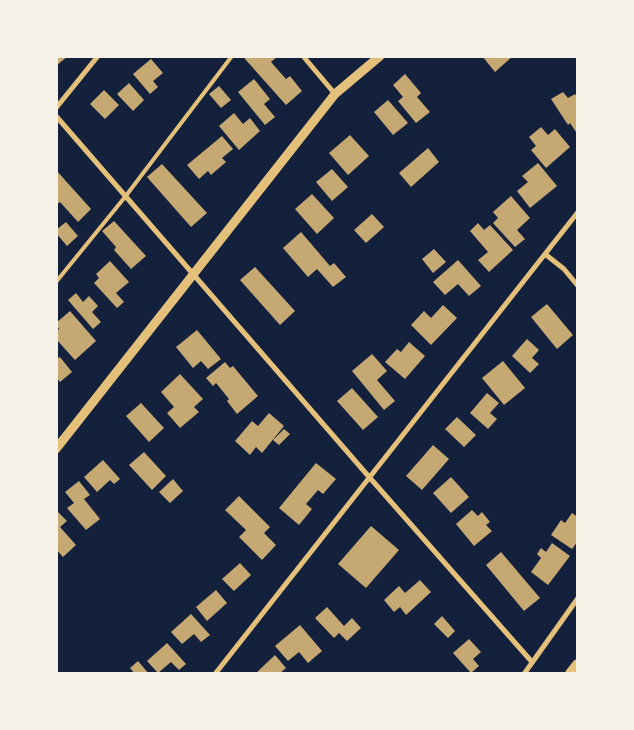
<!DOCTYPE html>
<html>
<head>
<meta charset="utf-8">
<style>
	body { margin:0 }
	#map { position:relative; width:634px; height:730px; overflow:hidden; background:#14213d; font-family:Manrope,sans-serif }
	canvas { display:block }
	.frame { position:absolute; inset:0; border:58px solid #f6f1e7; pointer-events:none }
</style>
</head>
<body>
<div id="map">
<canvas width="634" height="730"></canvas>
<div class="frame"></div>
</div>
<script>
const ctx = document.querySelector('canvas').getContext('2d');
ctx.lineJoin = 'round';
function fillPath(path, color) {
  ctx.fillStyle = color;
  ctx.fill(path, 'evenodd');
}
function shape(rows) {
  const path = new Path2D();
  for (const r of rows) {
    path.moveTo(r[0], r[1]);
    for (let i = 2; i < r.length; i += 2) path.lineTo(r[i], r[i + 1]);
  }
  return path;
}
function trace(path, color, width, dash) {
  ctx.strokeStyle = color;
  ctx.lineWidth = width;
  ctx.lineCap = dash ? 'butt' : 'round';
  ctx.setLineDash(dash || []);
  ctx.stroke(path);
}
fillPath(shape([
	[56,56,68,56,56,66],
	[244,56,278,56,271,62,286,79,290,76,302,91,286,105,245,59],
	[482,56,513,56,495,72],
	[151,59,163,73,153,81,158,87,150,94,133,74],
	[405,74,421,93,417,97,430,112,416,123,398,101,403,97,393,85],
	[254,79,270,99,264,104,275,117,265,125,238,92],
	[129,83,144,100,133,111,117,94],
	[219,86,231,100,221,108,209,94],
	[104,90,119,105,105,119,90,104],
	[563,92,568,98,575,94,578,98,578,135,570,123,568,125,551,99],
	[388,100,408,123,393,135,374,112],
	[234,113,243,124,250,118,260,131,239,150,219,126],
	[541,127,548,135,555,129,570,147,546,168,531,150,536,146,529,137],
	[350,135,369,156,348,175,329,153],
	[222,136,233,149,222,158,226,162,211,175,208,171,199,179,187,165],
	[428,148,439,162,411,187,399,173],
	[538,163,557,186,530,208,517,191,528,182,522,176],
	[162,164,207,213,191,227,147,177],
	[332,169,348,187,332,201,316,182],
	[56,170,91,209,78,222,60,202,56,205],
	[312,194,334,218,317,234,295,209],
	[511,196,530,218,517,230,525,239,515,247,493,223,498,218,493,212],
	[372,214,384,227,366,243,354,230],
	[114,221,146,256,131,269,114,250,116,247,102,231],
	[66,222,78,236,67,246,56,233,56,230],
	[478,223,484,230,490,225,513,250,489,272,478,260,488,252,470,231],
	[301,232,330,266,334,263,346,277,333,287,317,269,308,277,283,248],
	[434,249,446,262,433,273,422,259],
	[458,260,481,286,469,296,458,284,445,295,433,282],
	[110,261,129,282,116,293,124,302,117,308,94,283,99,278,96,274],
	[255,267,295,311,280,325,240,280],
	[76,293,83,302,89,296,98,306,92,312,101,322,93,329,68,300],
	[547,304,573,335,557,349,531,317],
	[443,305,457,318,431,345,411,325,424,311,431,318],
	[70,311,96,341,75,360,56,339,56,332,59,329,56,323],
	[197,330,221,359,208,369,201,361,193,368,176,347],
	[527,339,539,350,532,358,539,364,530,373,512,356],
	[409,342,425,356,405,379,385,362,397,349,401,352],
	[372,354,387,371,377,380,395,401,384,410,352,371],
	[60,357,72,372,60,382,56,377,56,359],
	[503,361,525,388,504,405,482,378],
	[225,362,230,368,233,366,258,396,237,414,227,401,229,399,216,383,213,386,206,378],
	[180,374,203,399,194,407,199,412,180,428,167,413,174,407,161,392],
	[352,388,378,417,363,430,337,401],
	[487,393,499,403,490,413,497,419,488,429,470,413],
	[141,403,164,428,149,442,126,416],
	[269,413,284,426,262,453,256,447,250,455,235,441,252,421,258,426],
	[457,417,476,435,464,447,445,429],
	[284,429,290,434,279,445,273,440],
	[433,445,449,459,422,490,406,476],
	[144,452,166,476,152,490,129,465],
	[103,460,120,479,114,484,110,480,97,492,84,477],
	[316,463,336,479,323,494,318,490,306,504,312,509,299,525,279,508],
	[451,477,469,497,451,513,433,493],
	[173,479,183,491,170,503,159,492],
	[79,481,90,495,84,499,100,519,86,530,67,508,74,503,65,492],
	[239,496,270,527,264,533,276,545,262,560,239,537,246,530,225,510],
	[56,510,67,521,60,527,76,545,63,557,56,549],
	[472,510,478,516,482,512,490,522,486,525,492,531,474,546,456,524],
	[572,513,578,517,578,541,572,549,551,535,561,520,565,523],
	[371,526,399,550,366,588,338,564],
	[552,543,570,556,548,585,531,572,541,558,537,554,541,548,546,552],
	[501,552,540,598,524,611,486,565],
	[240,563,251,575,234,591,222,579],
	[420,580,431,592,406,615,400,607,394,612,384,600,399,586,405,593],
	[216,590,227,603,207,621,196,607],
	[327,607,344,626,352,618,361,628,347,641,339,633,334,638,315,618],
	[191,614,210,635,201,642,194,634,182,644,171,632],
	[442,616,455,631,448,638,434,624],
	[300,625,322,651,308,663,299,652,288,661,275,646],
	[469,639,481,652,473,659,479,666,471,673,453,653],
	[167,643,186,664,179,670,171,662,158,673,147,661],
	[275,655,286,668,279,674,255,674],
	[138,661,149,674,135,674,130,668]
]), '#c6a872');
trace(shape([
	[56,282,125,197,232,56]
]), '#e5c07b', 4);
trace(shape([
	[303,56,335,94],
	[56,108,98,56],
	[56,116,370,478,532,662],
	[545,254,564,269,578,286],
	[215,674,578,212],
	[524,674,578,598]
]), '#e5c07b', 5);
trace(shape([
	[56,449,335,94,380,56]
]), '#e5c07b', 9);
trace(shape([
	[571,674,578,665]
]), '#e5c07b', 12);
</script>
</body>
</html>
